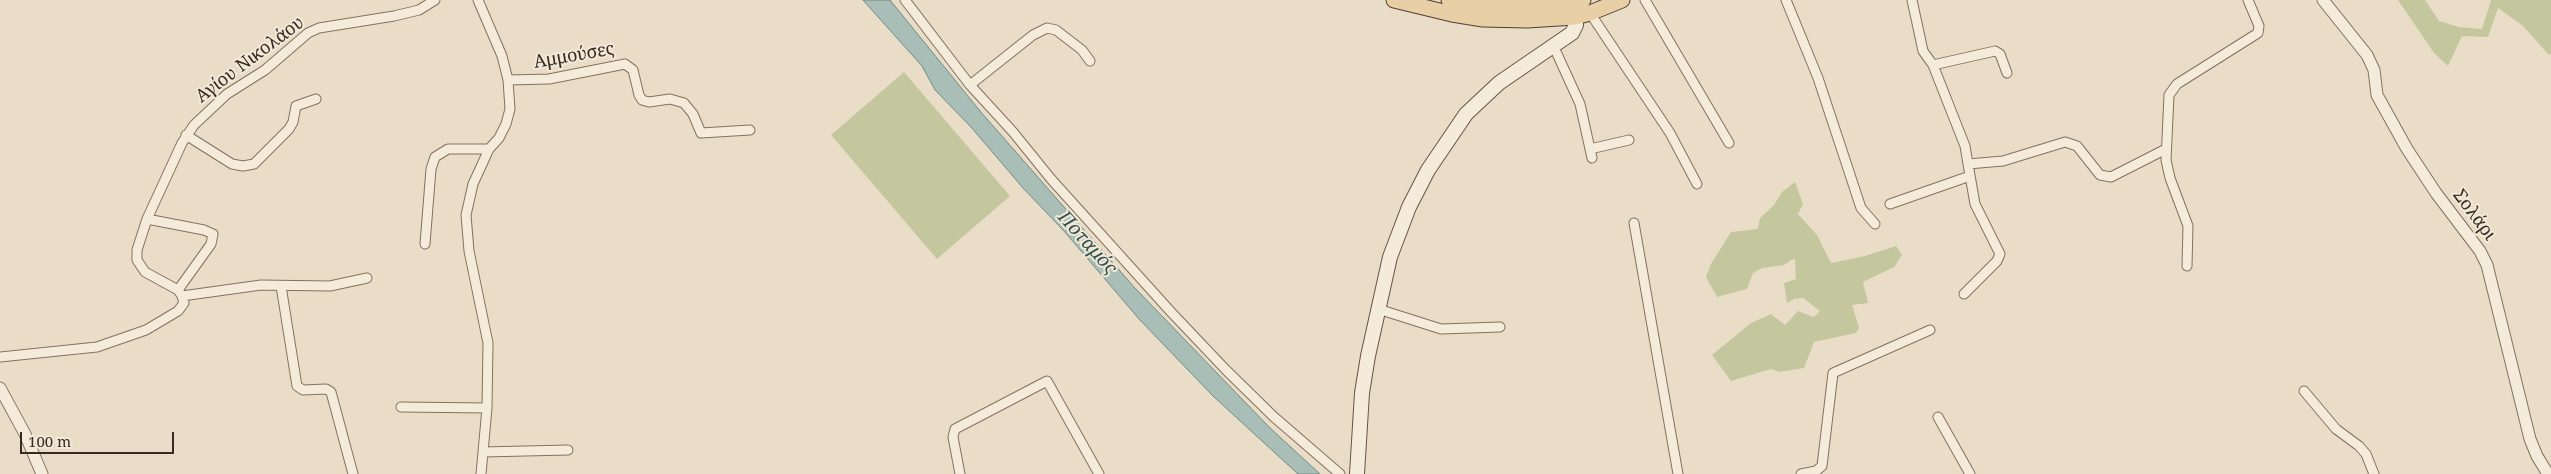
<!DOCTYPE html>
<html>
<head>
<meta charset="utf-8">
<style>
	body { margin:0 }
	#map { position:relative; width:2551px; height:474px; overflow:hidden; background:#eaddc8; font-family:"Noto Serif",serif }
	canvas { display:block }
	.scale { position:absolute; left:20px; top:432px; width:154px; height:22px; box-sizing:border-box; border:2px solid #362a21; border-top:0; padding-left:6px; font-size:15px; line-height:18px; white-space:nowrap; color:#362a21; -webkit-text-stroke:4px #f2e8d7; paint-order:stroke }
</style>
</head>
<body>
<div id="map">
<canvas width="2551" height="474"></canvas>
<div class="scale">100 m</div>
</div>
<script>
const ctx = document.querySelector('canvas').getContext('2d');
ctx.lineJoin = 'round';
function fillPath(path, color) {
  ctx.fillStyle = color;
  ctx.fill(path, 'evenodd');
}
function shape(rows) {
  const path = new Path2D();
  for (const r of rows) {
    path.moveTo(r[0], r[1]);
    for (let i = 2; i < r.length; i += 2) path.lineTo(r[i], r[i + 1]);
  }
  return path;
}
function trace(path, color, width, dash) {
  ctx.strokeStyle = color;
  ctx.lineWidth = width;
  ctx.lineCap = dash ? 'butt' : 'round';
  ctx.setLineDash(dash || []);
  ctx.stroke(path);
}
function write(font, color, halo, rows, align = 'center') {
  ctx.font = font + ' "Noto Serif",serif';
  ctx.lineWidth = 4;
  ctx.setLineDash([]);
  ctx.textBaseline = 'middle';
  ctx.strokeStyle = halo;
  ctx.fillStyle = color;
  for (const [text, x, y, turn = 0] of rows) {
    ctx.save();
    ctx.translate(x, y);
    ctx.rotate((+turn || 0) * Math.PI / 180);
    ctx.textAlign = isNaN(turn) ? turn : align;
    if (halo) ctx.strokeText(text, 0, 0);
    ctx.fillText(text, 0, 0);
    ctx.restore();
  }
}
fillPath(shape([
	[2398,0,2425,0,2439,21,2459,27,2482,29,2491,0,2551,0,2551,54,2548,54,2523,26,2498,8,2488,37,2462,36,2448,66,2434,53],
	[904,72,1010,196,937,259,831,135],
	[1795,182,1803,204,1798,214,1817,235,1831,263,1865,256,1896,246,1902,255,1894,267,1863,282,1868,303,1852,305,1859,328,1856,333,1814,342,1804,368,1779,372,1771,369,1731,381,1712,355,1751,323,1771,314,1785,325,1798,311,1814,317,1820,311,1803,298,1794,299,1787,303,1784,283,1796,279,1795,259,1791,260,1784,265,1762,268,1753,273,1747,289,1717,297,1706,277,1711,264,1731,232,1758,229,1760,218,1774,205,1782,192]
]), '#c4c79d');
const water = shape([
	[863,0,890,0,980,111,1134,287,1270,428,1320,474,1298,474,1213,396,1139,319,1064,231,1023,188,971,127,935,90,922,66,863,0]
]);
fillPath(water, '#a9beb6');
trace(water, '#708c83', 1);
const minor = shape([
	[905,0,970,85,1013,132,1051,179,1171,312,1226,370,1274,417,1340,474],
	[1645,0,1729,143],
	[1786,0,1818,78,1861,208,1875,224],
	[1912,0,1923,51,1933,65],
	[1590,13,1670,133,1697,184],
	[1553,45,1580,104,1592,158],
	[2007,73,2000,54,1995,51,1933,65,1965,146,1968,164,2003,161,2065,142,2077,146,2100,175,2111,177,2166,149],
	[508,80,549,79,625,64,633,70,639,95,642,100,649,102,670,99,684,103,693,114,701,133,750,130],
	[970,85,1033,35,1047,28,1056,30,1082,50,1090,61],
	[186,135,232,164,243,166,254,164,289,129,293,122,296,106,316,99],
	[1590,149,1629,140],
	[1890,204,1970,176],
	[147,219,204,230,213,234,211,244,178,290],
	[1634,223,1678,474],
	[425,244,431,169,435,157,448,149,489,149,499,138,506,124,510,109,508,80,502,56,478,0],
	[2187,266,2188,226,2170,178,2166,160,2169,95,2177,84,2258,33,2259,26,2248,0],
	[281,286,297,386,303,390,326,389,331,392,353,474],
	[1964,294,1997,261,2000,254,1975,204,1968,164],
	[182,296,261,285,330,286,367,278],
	[1378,309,1441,329,1500,327],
	[0,357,97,347,146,330,178,311,184,303,182,296,178,290,145,272,137,260,137,250,147,219,182,143,194,125,227,94,265,70,308,33,319,28,394,16,419,10,435,0],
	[2304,391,2336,429,2359,446,2366,454,2374,474],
	[401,407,487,408],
	[1938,417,1970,474],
	[483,452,568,450],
	[481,474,487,408,488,343,469,251,466,215,473,184,489,149],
	[960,474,953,437,955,429,1047,381,1099,474],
	[1801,474,1816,471,1822,466,1833,373,1930,330]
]);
const tertiary = shape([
	[2323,0,2367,55,2374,70,2377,95,2407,149,2436,193,2480,251,2487,265,2530,439,2537,456,2548,474],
	[0,388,25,434,42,474]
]);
const secondary = shape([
	[1357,474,1362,393,1368,356,1390,257,1409,207,1428,170,1466,114,1499,83,1572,33,1576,25,1574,7]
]);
const primary = shape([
	[1394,0,1452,14,1483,19,1527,20,1575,17,1590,13,1622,0],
	[1449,0,1484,5,1526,7,1561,5,1583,0]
]);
trace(minor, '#84705f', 11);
trace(tertiary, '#84705f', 13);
trace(secondary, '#665242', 16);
trace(primary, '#523f33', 17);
trace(minor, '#f5ebdb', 9);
trace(tertiary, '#f5ebdb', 11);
trace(secondary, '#f5ebdb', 14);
trace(primary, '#e8cfa5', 15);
write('18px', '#362a21', '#f2e8d7', [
	["Αμμούσες",574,56,-10],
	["Αγίου Νικολάου",250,60,-37],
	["Σολάρι",2474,215,53]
]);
write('italic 19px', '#32544f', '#f2e8d7', [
	["Ποταμός",1087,243,48]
]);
</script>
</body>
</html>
